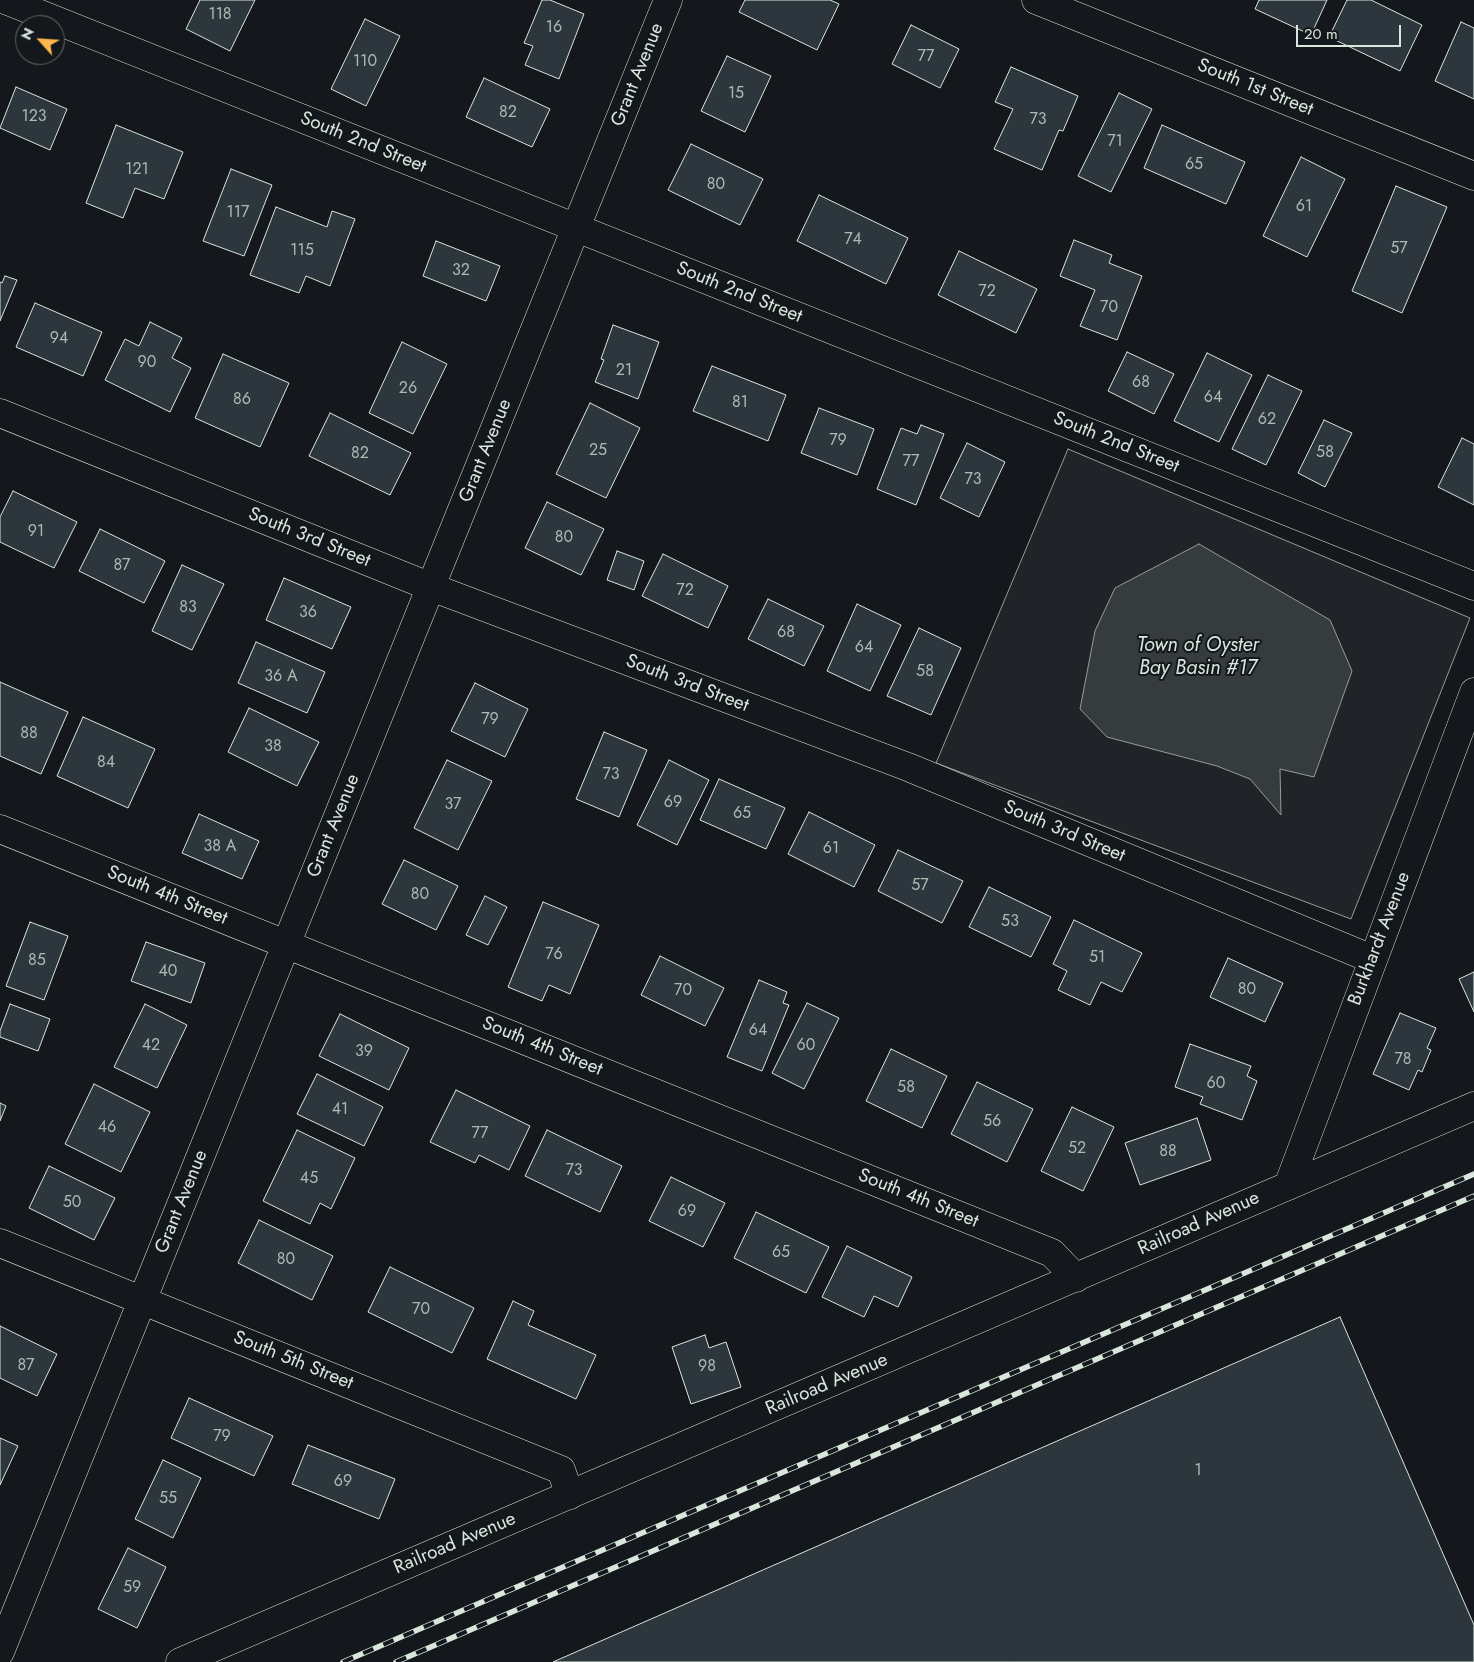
<!DOCTYPE html>
<html>
<head>
<meta charset="utf-8">
<style>
	body { margin:0 }
	#map { position:relative; width:1474px; height:1662px; overflow:hidden; background:#14181c; font-family:Jost,sans-serif }
	canvas { display:block }
	.north { position:absolute; left:15px; top:15px; width:50px; height:50px; box-sizing:border-box; background:#14181c; border:1px solid #626a69; border-radius:50%; rotate:296deg; font-size:14px; font-weight:700; line-height:20px; text-align:center; color:#d8e6dc }
	.north::after { content:''; display:block; margin:auto; width:18px; height:22px; background:#ffb74d; clip-path:polygon(50% 0,100% 100%,50% 72%,0 100%) }
	.scale { position:absolute; left:1296px; top:25px; width:105px; height:22px; box-sizing:border-box; border:2px solid #d8e6dc; border-top:0; padding-left:6px; font-size:15px; line-height:18px; white-space:nowrap; color:#d8e6dc; -webkit-text-stroke:4px #14181c; paint-order:stroke }
</style>
</head>
<body>
<div id="map">
<canvas width="1474" height="1662"></canvas>
<div class="north">N</div>
<div class="scale">20 m</div>
</div>
<script>
const ctx = document.querySelector('canvas').getContext('2d');
ctx.lineJoin = 'round';
function fillPath(path, color) {
  ctx.fillStyle = color;
  ctx.fill(path, 'evenodd');
}
function shape(rows) {
  const path = new Path2D();
  for (const r of rows) {
    path.moveTo(r[0], r[1]);
    for (let i = 2; i < r.length; i += 2) path.lineTo(r[i], r[i + 1]);
  }
  return path;
}
function trace(path, color, width, dash) {
  ctx.strokeStyle = color;
  ctx.lineWidth = width;
  ctx.lineCap = dash ? 'butt' : 'round';
  ctx.setLineDash(dash || []);
  ctx.stroke(path);
}
function write(font, color, halo, rows, align = 'center') {
  ctx.font = font + ' Jost,sans-serif';
  ctx.lineWidth = 4;
  ctx.setLineDash([]);
  ctx.textBaseline = 'middle';
  ctx.strokeStyle = halo;
  ctx.fillStyle = color;
  for (const [text, x, y, turn = 0] of rows) {
    ctx.save();
    ctx.translate(x, y);
    ctx.rotate((+turn || 0) * Math.PI / 180);
    ctx.textAlign = isNaN(turn) ? turn : align;
    if (halo) ctx.strokeText(text, 0, 0);
    ctx.fillText(text, 0, 0);
    ctx.restore();
  }
}
const green = shape([
	[1068,449,1470,618,1351,919,936,763,1068,449]
]);
fillPath(green, '#202428');
trace(green, '#939e99', 1);
const water = shape([
	[1199,544,1330,620,1352,671,1314,777,1280,769,1281,815,1250,779,1217,766,1107,737,1080,709,1095,631,1115,588,1199,544]
]);
fillPath(water, '#363b3e');
trace(water, '#939e99', 1);
const building = shape([
	[200,0,255,0,230,51,186,29,200,0],
	[542,0,550,0,584,14,559,79,525,65,533,46,524,43,542,0],
	[745,0,830,0,839,4,817,50,739,12,745,0],
	[1259,0,1327,0,1311,35,1255,9,1259,0],
	[1347,0,1371,0,1422,25,1400,71,1329,37,1347,0],
	[365,19,400,36,366,106,331,89,365,19],
	[1461,22,1474,28,1474,99,1435,81,1461,22],
	[911,25,959,49,940,88,892,64,911,25],
	[727,56,771,76,745,132,701,111,727,56],
	[1011,67,1078,96,1063,131,1059,130,1042,170,994,149,1013,109,995,102,1011,67],
	[484,78,550,109,532,147,466,117,484,78],
	[16,87,67,109,50,150,0,128,16,87],
	[1119,93,1152,109,1111,192,1078,176,1119,93],
	[116,125,183,152,164,199,135,188,123,218,86,203,116,125],
	[1162,125,1245,162,1226,204,1144,168,1162,125],
	[691,144,763,179,740,225,668,190,691,144],
	[1301,157,1345,179,1307,257,1263,236,1301,157],
	[231,169,272,185,244,256,203,241,231,169],
	[1396,186,1447,207,1402,313,1352,291,1396,186],
	[819,195,908,238,886,284,797,241,819,195],
	[276,207,327,227,332,211,355,219,330,286,306,276,299,293,250,275,276,207],
	[1074,240,1112,255,1109,263,1142,276,1117,340,1080,326,1095,290,1060,276,1074,240],
	[436,241,500,266,486,301,423,276,436,241],
	[959,251,1037,289,1016,333,938,295,959,251],
	[5,276,17,280,0,321,0,282,2,283,5,276],
	[35,303,102,332,83,376,16,347,35,303],
	[150,322,182,338,172,358,191,368,170,412,105,380,125,339,139,346,150,322],
	[613,325,659,342,638,399,595,382,604,360,601,359,613,325],
	[402,342,447,364,413,434,369,413,402,342],
	[1127,352,1174,374,1154,414,1108,391,1127,352],
	[1207,353,1252,375,1219,442,1174,421,1207,353],
	[223,354,289,383,260,447,195,418,223,354],
	[712,366,786,395,768,441,693,411,712,366],
	[1268,375,1302,391,1266,465,1232,449,1268,375],
	[590,403,640,428,606,498,556,474,590,403],
	[819,408,874,429,857,475,801,453,819,408],
	[330,413,411,453,390,495,309,456,330,413],
	[1324,420,1352,433,1325,487,1298,473,1324,420],
	[921,425,944,434,916,505,877,489,901,428,917,434,921,425],
	[1462,438,1474,444,1474,505,1438,487,1462,438],
	[967,443,1005,462,979,517,940,498,967,443],
	[13,491,77,522,54,568,0,542,0,517,13,491],
	[547,502,604,529,581,575,525,548,547,502],
	[100,529,165,561,144,603,79,571,100,529],
	[617,551,644,561,634,590,607,580,617,551],
	[663,554,728,586,708,628,642,596,663,554],
	[182,565,224,584,192,650,152,631,182,565],
	[284,578,351,607,332,649,266,620,284,578],
	[768,599,824,626,804,666,748,639,768,599],
	[857,604,901,625,870,691,827,671,857,604],
	[919,628,961,648,931,715,887,696,919,628],
	[256,642,325,672,307,713,238,683,256,642],
	[0,682,68,712,41,774,0,756,0,682],
	[475,683,528,709,505,757,451,731,475,683],
	[249,708,319,742,297,786,228,752,249,708],
	[83,717,155,749,128,808,57,776,83,717],
	[604,732,647,750,619,817,576,799,604,732],
	[447,760,492,781,458,850,414,828,447,760],
	[669,760,709,780,677,845,637,825,669,760],
	[719,779,785,808,766,849,700,820,719,779],
	[809,812,875,845,854,887,788,854,809,812],
	[199,814,259,841,242,879,182,853,199,814],
	[898,850,963,881,942,923,878,891,898,850],
	[404,860,458,886,436,930,382,904,404,860],
	[989,887,1051,917,1031,957,969,927,989,887],
	[485,896,507,907,488,945,466,935,485,896],
	[543,902,599,925,570,994,549,985,542,1001,508,987,543,902],
	[1074,920,1142,953,1122,992,1101,982,1090,1005,1058,990,1067,971,1053,964,1074,920],
	[30,922,68,936,44,1000,6,986,30,922],
	[146,942,205,963,191,1003,131,981,146,942],
	[660,956,724,988,705,1026,641,995,660,956],
	[1228,958,1283,983,1265,1022,1210,997,1228,958],
	[1474,972,1474,1012,1459,979,1474,972],
	[759,980,787,992,783,1003,789,1005,762,1071,727,1057,759,980],
	[807,1003,839,1018,804,1089,772,1073,807,1003],
	[10,1004,50,1019,38,1051,0,1037,0,1031,10,1004],
	[145,1004,187,1025,157,1088,114,1067,145,1004],
	[1400,1013,1436,1028,1427,1048,1431,1050,1422,1072,1418,1070,1409,1090,1373,1074,1400,1013],
	[340,1014,409,1048,389,1090,319,1056,340,1014],
	[1190,1044,1251,1066,1247,1076,1257,1081,1242,1120,1200,1104,1203,1097,1175,1087,1190,1044],
	[891,1049,947,1076,922,1128,866,1101,891,1049],
	[317,1074,383,1107,364,1146,297,1114,317,1074],
	[977,1082,1033,1109,1007,1162,951,1134,977,1082],
	[94,1084,150,1112,121,1172,65,1144,94,1084],
	[456,1090,530,1126,509,1170,479,1155,475,1163,430,1142,456,1090],
	[0,1103,6,1106,0,1121,0,1103],
	[1072,1107,1114,1127,1083,1191,1041,1171,1072,1107],
	[1197,1118,1211,1160,1140,1185,1125,1143,1197,1118],
	[297,1130,355,1158,331,1209,320,1203,310,1224,263,1201,297,1130],
	[547,1130,622,1166,600,1212,525,1176,547,1130],
	[49,1166,115,1198,94,1240,29,1208,49,1166],
	[671,1177,725,1203,703,1247,649,1221,671,1177],
	[756,1212,829,1247,806,1293,734,1258,756,1212],
	[259,1220,333,1256,312,1300,238,1263,259,1220],
	[847,1246,912,1277,898,1307,874,1296,864,1317,822,1297,847,1246],
	[390,1267,474,1308,452,1353,368,1312,390,1267],
	[513,1301,534,1311,528,1325,596,1355,576,1399,487,1359,513,1301],
	[1340,1317,1474,1625,1474,1662,553,1662,1340,1317],
	[0,1326,57,1354,37,1396,0,1378,0,1326],
	[705,1335,709,1348,726,1342,741,1387,691,1404,672,1347,705,1335],
	[189,1398,273,1436,254,1476,171,1438,189,1398],
	[0,1438,18,1446,0,1485,0,1438],
	[308,1445,395,1479,379,1519,292,1484,308,1445],
	[163,1460,201,1478,173,1538,135,1519,163,1460],
	[128,1548,166,1567,137,1628,98,1609,128,1548]
]);
fillPath(building, '#2c363c');
trace(building, '#d8e6dc', 1);
const street = shape([
	[5,0,1474,586],
	[1036,0,1474,176],
	[0,413,431,587,908,767,1372,959],
	[0,829,1052,1253,1076,1278],
	[1288,1186,1474,692],
	[0,1243,561,1470,570,1495],
	[0,1652,668,0],
	[180,1662,1474,1106]
]);
trace(street, '#d8e6dc', 29);
trace(street, '#14181c', 28);
const rail = shape([
	[343,1662,1474,1174],
	[396,1662,1474,1196]
]);
trace(rail, '#d8e6dc', 5.5);
trace(rail, '#14181c', 4, [11]);
write('16px', '#adbab4', null, [
	["118",220,15],
	["16",554,28],
	["77",926,57],
	["110",365,62],
	["15",736,94],
	["82",508,113],
	["123",34,117],
	["73",1038,120],
	["71",1115,142],
	["65",1194,165],
	["121",137,170],
	["80",716,185],
	["61",1304,207],
	["117",238,213],
	["74",853,240],
	["57",1399,249],
	["115",302,251],
	["32",461,271],
	["72",987,292],
	["70",1109,308],
	["94",59,339],
	["90",147,363],
	["21",624,371],
	["68",1141,383],
	["26",408,389],
	["64",1213,398],
	["86",242,400],
	["81",740,403],
	["62",1267,420],
	["79",838,441],
	["25",598,451],
	["58",1325,453],
	["82",360,454],
	["77",911,462],
	["73",973,480],
	["91",36,532],
	["80",564,538],
	["87",122,566],
	["72",685,591],
	["83",188,608],
	["36",308,613],
	["68",786,633],
	["64",864,648],
	["58",925,672],
	["36 A",281,677],
	["79",490,720],
	["88",29,734],
	["38",273,747],
	["84",106,763],
	["73",611,775],
	["69",673,803],
	["37",453,805],
	["65",742,814],
	["38 A",220,847],
	["61",831,849],
	["57",920,886],
	["80",420,895],
	["53",1010,922],
	["76",554,955],
	["51",1097,958],
	["85",37,961],
	["40",168,972],
	["80",1247,990],
	["70",683,991],
	["64",758,1031],
	["42",151,1046],
	["60",806,1046],
	["39",364,1052],
	["78",1403,1060],
	["60",1216,1084],
	["58",906,1088],
	["41",340,1110],
	["56",992,1122],
	["46",107,1128],
	["77",480,1134],
	["52",1077,1149],
	["88",1168,1152],
	["73",574,1171],
	["45",309,1179],
	["50",72,1203],
	["69",687,1212],
	["65",781,1253],
	["80",286,1260],
	["70",421,1310],
	["87",26,1366],
	["98",707,1367],
	["79",222,1437],
	["1",1198,1471],
	["69",343,1482],
	["55",168,1499],
	["59",132,1588]
]);
write('19px', '#d8e6dc', '#14181c', [
	["Grant Avenue",638,75,-68],
	["South 1st Street",1255,88,22],
	["South 2nd Street",363,143,22],
	["South 2nd Street",739,293,22],
	["South 2nd Street",1116,443,22],
	["Grant Avenue",486,451,-68],
	["South 3rd Street",309,538,22],
	["South 3rd Street",687,684,21],
	["Grant Avenue",334,826,-68],
	["South 3rd Street",1064,832,23],
	["South 4th Street",167,896,22],
	["Burkhardt Avenue",1380,939,-69],
	["South 4th Street",542,1047,22],
	["South 4th Street",918,1199,22],
	["Grant Avenue",182,1202,-68],
	["Railroad Avenue",1199,1224,-24],
	["South 5th Street",293,1361,22],
	["Railroad Avenue",827,1385,-23],
	["Railroad Avenue",455,1544,-23]
]);
write('italic 20px', '#d8e6dc', '#14181c', [
	["Town of Oyster",1198,646],
	["Bay Basin #17",1198,669]
]);
</script>
</body>
</html>
